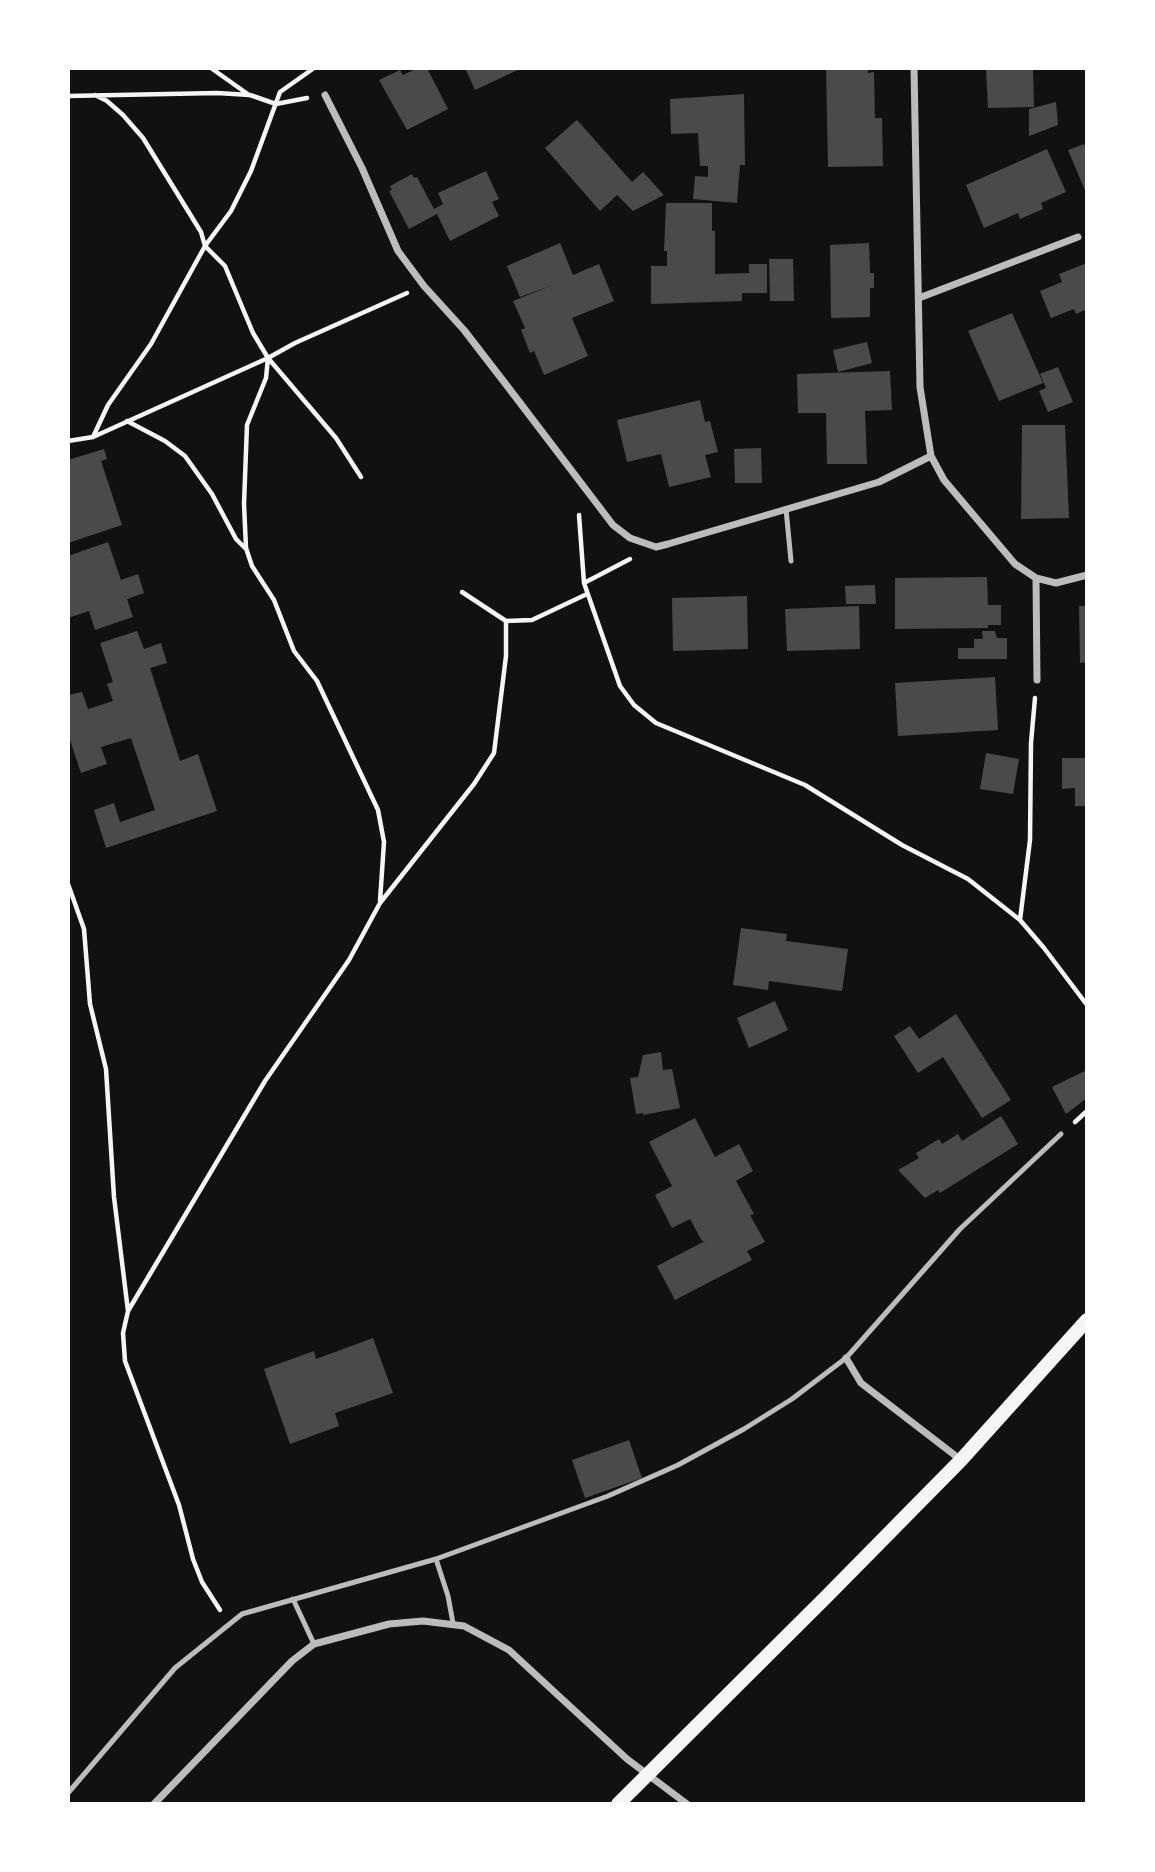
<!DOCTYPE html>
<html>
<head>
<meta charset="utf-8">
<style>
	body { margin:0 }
	#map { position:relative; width:1155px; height:1872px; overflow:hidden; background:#111; font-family:Roboto,sans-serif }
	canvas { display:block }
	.frame { position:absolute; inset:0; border:70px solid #fff; pointer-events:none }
</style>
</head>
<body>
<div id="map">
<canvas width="1155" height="1872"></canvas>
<div class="frame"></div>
</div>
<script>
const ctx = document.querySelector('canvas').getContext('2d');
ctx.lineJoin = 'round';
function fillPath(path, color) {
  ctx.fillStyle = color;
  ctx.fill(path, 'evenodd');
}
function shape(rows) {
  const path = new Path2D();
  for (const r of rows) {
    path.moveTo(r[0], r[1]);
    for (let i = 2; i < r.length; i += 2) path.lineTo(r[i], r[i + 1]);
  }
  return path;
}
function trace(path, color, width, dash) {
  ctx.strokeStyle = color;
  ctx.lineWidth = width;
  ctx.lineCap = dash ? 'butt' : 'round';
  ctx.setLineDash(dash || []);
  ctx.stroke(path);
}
fillPath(shape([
	[418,68,427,68,448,109,407,130,379,80,400,70,403,75],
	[465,68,522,68,475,90],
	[826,68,868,68,868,73,874,72,875,118,882,118,883,166,828,167],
	[986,68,1033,68,1034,107,988,108],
	[744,94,745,165,740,165,737,203,693,199,695,176,708,177,708,166,700,166,698,133,671,134,670,99],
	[1056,102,1058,125,1029,136,1029,109],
	[577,120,632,182,643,172,664,195,633,211,617,195,600,211,545,148],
	[1084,144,1087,150,1087,195,1068,150],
	[1047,149,1066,192,1041,203,1043,209,1020,219,1018,213,984,228,966,185],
	[486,171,499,199,492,202,499,216,450,241,437,214,409,229,389,191,392,190,390,186,412,174,414,178,417,177,434,209,443,204,438,193],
	[666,203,712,203,712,231,715,231,715,274,749,273,749,264,767,264,767,293,742,293,742,301,651,304,651,266,667,266,667,251,664,251],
	[560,243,573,275,599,264,614,301,572,318,588,356,544,375,534,351,530,353,521,330,525,328,513,301,553,285,520,297,507,266],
	[869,243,870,273,874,273,874,288,870,288,870,317,831,318,830,245],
	[769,259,793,259,794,301,770,301],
	[1087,263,1087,315,1085,310,1076,314,1074,309,1051,318,1040,291,1062,282,1059,274],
	[1012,313,1043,383,999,401,968,331],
	[867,342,872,363,838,372,833,350],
	[1058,367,1073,402,1048,412,1039,391,1046,388,1040,374],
	[890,371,892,410,865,411,867,464,827,464,826,413,798,413,797,374],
	[700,400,705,422,710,421,718,452,705,455,711,477,669,487,661,454,627,462,617,420],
	[1022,425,1065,425,1069,518,1021,519],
	[761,448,762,483,735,483,734,449],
	[104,449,107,459,101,461,122,525,68,543,68,460],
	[108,542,121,580,138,574,144,593,127,599,133,617,95,630,89,611,68,618,68,556],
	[987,577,988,605,1001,605,1001,625,988,625,988,628,895,629,895,578],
	[875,585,876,604,846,604,845,586],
	[747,596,748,649,673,651,672,598],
	[859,606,860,649,787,651,785,609],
	[1079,606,1087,606,1087,662,1080,663],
	[137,631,144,649,161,643,167,663,150,668,180,761,198,754,217,811,106,848,94,810,114,803,120,822,155,810,131,738,101,747,107,764,81,773,68,734,68,695,82,692,88,709,113,701,107,684,113,682,100,643],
	[982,631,995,631,997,638,1007,638,1007,659,958,659,958,648,974,648,974,639,983,639],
	[995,677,998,730,898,736,895,683],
	[986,753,1019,759,1013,794,980,789],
	[1062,758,1087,758,1087,806,1075,806,1075,788,1062,789],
	[741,928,787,934,786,941,848,949,842,991,769,981,768,990,733,985],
	[775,1001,788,1030,749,1048,737,1018],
	[956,1014,1011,1100,982,1118,943,1057,918,1073,894,1036,910,1026,919,1039],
	[661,1052,663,1070,672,1069,680,1108,643,1115,643,1113,636,1114,630,1078,638,1077,643,1055],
	[1087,1070,1087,1098,1066,1114,1052,1087],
	[1001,1116,1018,1144,940,1193,938,1190,925,1198,898,1170,919,1158,916,1153,939,1139,942,1144,958,1134,962,1141],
	[695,1118,715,1157,739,1144,753,1171,736,1181,754,1214,750,1215,765,1242,747,1251,752,1260,675,1300,657,1266,705,1241,702,1241,690,1219,672,1228,655,1195,672,1186,649,1142],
	[373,1338,393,1393,335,1413,339,1426,290,1444,264,1369,314,1351,316,1359],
	[629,1440,642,1478,585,1498,572,1460]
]), '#4a4a4a');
trace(shape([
	[211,68,249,95],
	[95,95,107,101,123,115,143,138,201,232,205,246,225,266,253,333,268,358,336,438,361,477],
	[68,96,217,93,250,95,276,104,307,98],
	[268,358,266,378,247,425,244,504,246,548,252,566,274,600,294,651,317,681,378,810,384,842,380,901],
	[127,421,165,441,185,456,212,494,236,539,245,548],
	[93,437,108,405,151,344,205,246,231,211,251,171,280,92,314,68],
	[68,441,93,437,268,358,295,343,407,293],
	[579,515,584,583,620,686,634,705,656,723,805,785,902,845,968,879,1020,920,1044,948,1087,1005],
	[584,583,630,559],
	[462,592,506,621,532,620,587,594],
	[68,884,84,929,90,1004,106,1069,114,1197,128,1311,123,1333,125,1361,179,1505,193,1559,202,1582,220,1610],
	[1020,920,1030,840,1031,743,1035,698],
	[1075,1122,1087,1111],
	[128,1311,265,1081,349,960,380,903,474,784,494,753,506,656,506,621]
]), '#f5f5f5', 4.5);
trace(shape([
	[786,509,791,561],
	[436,1559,448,1596,453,1623],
	[293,1599,314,1644],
	[68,1793,175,1668,242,1614,436,1559,608,1496,678,1465,744,1429,792,1399,846,1358,960,1229,1061,1134]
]), '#bcbcbc', 5);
trace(shape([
	[914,68,920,387,931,456,944,480,1015,564,1036,578],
	[325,95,362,168,398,251,424,286,464,330,511,391,613,525,630,538,656,547,668,544,879,482,931,456],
	[919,298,1078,237],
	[1037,680,1036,578,1056,583,1087,575],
	[846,1358,861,1383,961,1460],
	[154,1804,292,1661,314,1644,389,1624,423,1621,464,1626,509,1650,627,1759,687,1804]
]), '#bcbcbc', 7);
trace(shape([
	[618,1804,827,1596,961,1460,1087,1320]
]), '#f5f5f5', 14);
</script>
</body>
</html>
